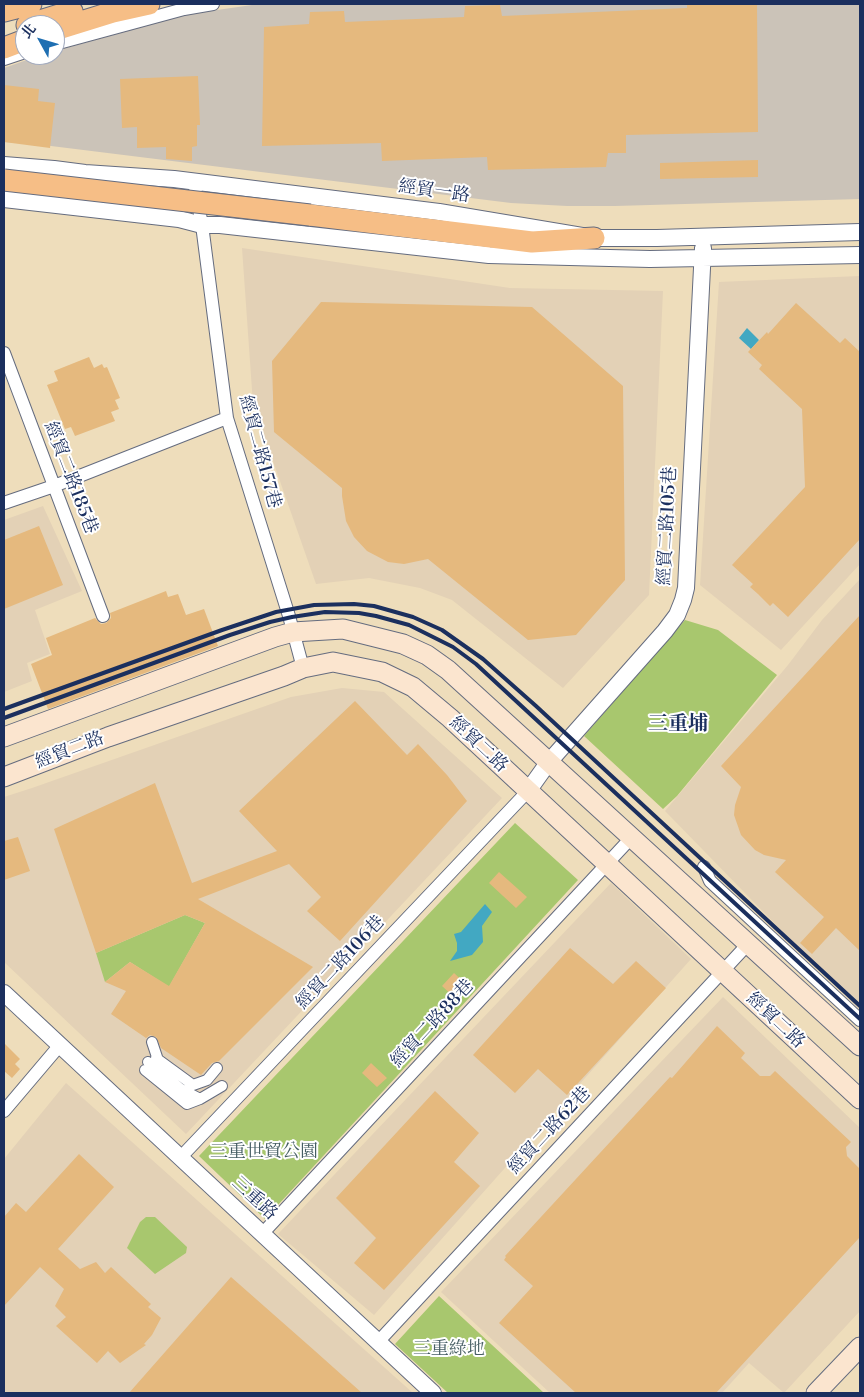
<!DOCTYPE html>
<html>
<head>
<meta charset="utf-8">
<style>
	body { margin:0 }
	#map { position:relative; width:864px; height:1397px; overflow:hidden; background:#edb; font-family:"Libre Bodoni","Noto Serif TC",serif }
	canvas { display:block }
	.frame { position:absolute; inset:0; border:5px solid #1b2f5e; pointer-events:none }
	.north { position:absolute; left:15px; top:15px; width:50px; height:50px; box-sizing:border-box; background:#fff; border:1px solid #a4acbf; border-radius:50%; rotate:309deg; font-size:14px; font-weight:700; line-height:20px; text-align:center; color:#1b2f5e }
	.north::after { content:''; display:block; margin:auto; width:18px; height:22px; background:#1f6fb2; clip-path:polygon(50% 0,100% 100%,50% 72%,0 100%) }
</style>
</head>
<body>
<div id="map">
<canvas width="864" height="1397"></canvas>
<div class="frame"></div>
<div class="north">北</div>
</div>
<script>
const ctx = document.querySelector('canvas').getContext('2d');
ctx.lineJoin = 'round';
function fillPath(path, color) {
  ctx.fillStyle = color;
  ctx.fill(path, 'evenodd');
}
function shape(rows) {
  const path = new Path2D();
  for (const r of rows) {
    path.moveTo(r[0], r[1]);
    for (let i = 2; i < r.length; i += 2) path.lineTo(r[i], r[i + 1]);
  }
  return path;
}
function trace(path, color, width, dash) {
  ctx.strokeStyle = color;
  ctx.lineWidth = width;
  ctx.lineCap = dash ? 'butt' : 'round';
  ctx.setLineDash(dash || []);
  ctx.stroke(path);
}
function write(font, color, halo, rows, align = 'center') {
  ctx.font = font + ' "Libre Bodoni","Noto Serif TC",serif';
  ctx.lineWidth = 4;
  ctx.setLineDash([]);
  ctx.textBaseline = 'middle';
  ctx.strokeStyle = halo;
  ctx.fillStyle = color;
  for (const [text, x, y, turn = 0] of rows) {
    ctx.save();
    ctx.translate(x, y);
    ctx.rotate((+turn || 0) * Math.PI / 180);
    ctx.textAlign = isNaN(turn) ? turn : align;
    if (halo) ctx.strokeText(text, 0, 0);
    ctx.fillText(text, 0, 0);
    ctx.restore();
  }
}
fillPath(shape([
	[242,248,510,288,663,291,649,595,563,688,452,600,420,588,369,578,316,584,253,404],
	[860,276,860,564,781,650,700,585,719,282],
	[43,506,82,591,35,610,50,654,27,663,32,681,4,692,4,520],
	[860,579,860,1011,665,811,788,665,822,620],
	[342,688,384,692,502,798,186,1134,4,962,4,797,32,788,291,697],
	[611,883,691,959,374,1315,278,1234],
	[723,997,860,1128,860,1311,784,1393,749,1363,722,1393,550,1393,441,1292],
	[66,1083,413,1393,4,1393,4,1159]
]), '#e3d1b6');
fillPath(shape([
	[259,4,860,4,860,199,615,206,567,206,511,203,35,144,4,142,4,68,41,55,55,55,55,51,189,14]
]), '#cbc3b8');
fillPath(shape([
	[685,620,718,630,777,675,677,796,663,809,584,736],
	[515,823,578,880,265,1219,199,1156],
	[185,915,205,923,169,987,130,962,105,982,96,953],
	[146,1217,155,1217,187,1247,186,1253,155,1274,127,1248,140,1222],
	[439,1296,544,1393,448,1393,395,1344]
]), '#a8c76e');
fillPath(shape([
	[747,328,759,340,751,349,739,338],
	[485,904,492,912,482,926,483,942,472,955,450,961,457,951,457,943,454,934,461,932]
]), '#42a8c2');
fillPath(shape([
	[687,4,757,4,758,132,626,135,626,153,608,153,606,167,488,170,487,157,382,161,381,143,262,146,264,27,309,24,310,12,344,11,345,22,464,17,465,6,500,5,502,16,687,8],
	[198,76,200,125,197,125,197,146,192,147,192,161,166,159,166,147,137,148,137,127,122,128,120,79],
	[4,85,39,89,38,101,55,103,50,148,4,142],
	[758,160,758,177,660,179,660,163],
	[321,302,532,307,623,386,625,580,576,635,528,640,428,559,404,564,388,562,367,551,354,537,346,521,342,496,342,488,274,432,272,361],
	[796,303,840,343,845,338,860,352,860,539,788,617,773,603,770,606,758,594,750,587,753,584,732,565,805,487,802,409,759,369,762,365,748,352,767,332,768,334],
	[89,357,94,368,102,364,104,368,107,367,120,398,115,400,119,409,111,412,115,421,75,436,71,427,65,429,47,385,58,381,54,371],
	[39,526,63,585,4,609,4,540],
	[166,591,168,597,178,594,186,615,204,609,218,646,48,709,31,664,52,655,46,638,95,618,101,624,106,623,111,618,110,613],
	[860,615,860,951,836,928,812,954,800,943,824,917,775,872,786,860,764,855,755,850,741,835,734,815,735,805,741,787,721,766],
	[355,701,407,755,418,744,447,775,467,801,340,941,307,911,321,897,289,864,198,899,313,967,219,1061,212,1063,201,1075,161,1048,156,1037,150,1035,146,1038,111,1014,126,991,105,982,130,962,169,986,205,923,185,915,96,953,54,829,155,783,192,883,277,851,239,811],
	[18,837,30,871,4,880,4,841],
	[499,872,527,897,516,908,489,883],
	[570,948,613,984,636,961,666,988,567,1095,538,1069,515,1093,473,1055],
	[454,973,468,986,456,999,442,986],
	[717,1026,745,1053,741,1058,760,1076,770,1076,775,1071,851,1142,846,1147,847,1156,860,1169,860,1237,716,1393,576,1393,499,1323,533,1286,504,1260,506,1257,505,1256,670,1077,672,1078],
	[4,1043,20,1059,15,1064,20,1069,12,1078,4,1071],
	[371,1063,387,1078,377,1087,362,1073],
	[435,1091,479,1133,454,1162,480,1186,384,1290,354,1263,376,1238,336,1198],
	[79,1154,114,1187,58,1249,80,1269,96,1262,105,1273,111,1267,151,1304,148,1307,161,1318,152,1335,144,1344,146,1345,120,1363,108,1351,97,1363,56,1326,66,1317,55,1306,64,1289,40,1267,4,1306,4,1217,16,1203,26,1212],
	[231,1277,315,1351,362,1393,129,1393]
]), '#e5b97e');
const pedestrian = shape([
	[152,1042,159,1063],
	[156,1058,193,1085,207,1080,217,1068],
	[148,1062,181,1089,200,1099],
	[145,1070,187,1104,200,1099,222,1086]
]);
const minor = shape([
	[55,44,184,9,213,4],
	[4,59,25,52],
	[194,182,202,225,227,418,289,616,303,668],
	[4,353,103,616],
	[4,503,54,486,227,418],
	[704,867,710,881,860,1020],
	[4,1111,60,1045],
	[180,1158,528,791],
	[262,1234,631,838],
	[378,1342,748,944]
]);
const tertiary = shape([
	[4,165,54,169,85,173,174,179,439,212,594,238,657,238,860,232],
	[4,199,179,219,202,225,220,225,489,255,650,259,860,255],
	[528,791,548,763,665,631,677,615,683,600,686,588,703,248],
	[4,993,433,1393]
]);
const secondary = shape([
	[4,737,275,637,293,632,343,629,403,644,427,655,448,670,860,1046],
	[4,777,108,737,284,676,303,668,333,662,382,672,413,687,450,718,860,1099],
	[816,1393,860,1347]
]);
const trunk = shape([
	[4,11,31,4],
	[27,25,72,11],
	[55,30,113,12,149,4],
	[4,48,25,40],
	[310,215,532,242,594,238]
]);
trace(pedestrian, '#656c7f', 12);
trace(minor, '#656c7f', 14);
trace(tertiary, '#656c7f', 18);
trace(secondary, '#656c7f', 21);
trace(trunk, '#656c7f', 23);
trace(pedestrian, '#fff', 10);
trace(minor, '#fff', 12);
trace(tertiary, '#fff', 16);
trace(secondary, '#fbe5cf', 19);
trace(trunk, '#f6be86', 21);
trace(shape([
	[4,709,222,630,276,612,314,605,354,604,374,606,413,617,442,630,483,659,536,706,860,1006],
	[4,718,230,635,270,622,292,617,325,612,359,613,376,616,409,625,453,647,476,664,860,1019]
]), '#1b2f5e', 4);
const trunkBridge = shape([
	[4,180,310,215]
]);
trace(trunkBridge, '#656c7f', 23, []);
trace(trunkBridge, '#f6be86', 21);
write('18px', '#1b2f5e', '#fff', [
	["經貿一路",434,192,8],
	["經貿二路157巷",259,452,75],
	["經貿二路185巷",70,478,69],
	["經貿二路105巷",668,526,-87],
	["經貿二路",478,745,43],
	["經貿二路",70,751,-21],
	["經貿二路106巷",341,963,-47],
	["經貿二路",775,1021,43],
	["經貿二路88巷",433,1024,-47],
	["經貿二路62巷",550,1131,-47],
	["三重路",254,1199,43]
]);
write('18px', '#455d63', '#fff', [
	["三重世貿公園",264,1153],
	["三重綠地",449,1350]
]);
write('bold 20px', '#1b2f5e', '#fff', [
	["三重埔",678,725]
]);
</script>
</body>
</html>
